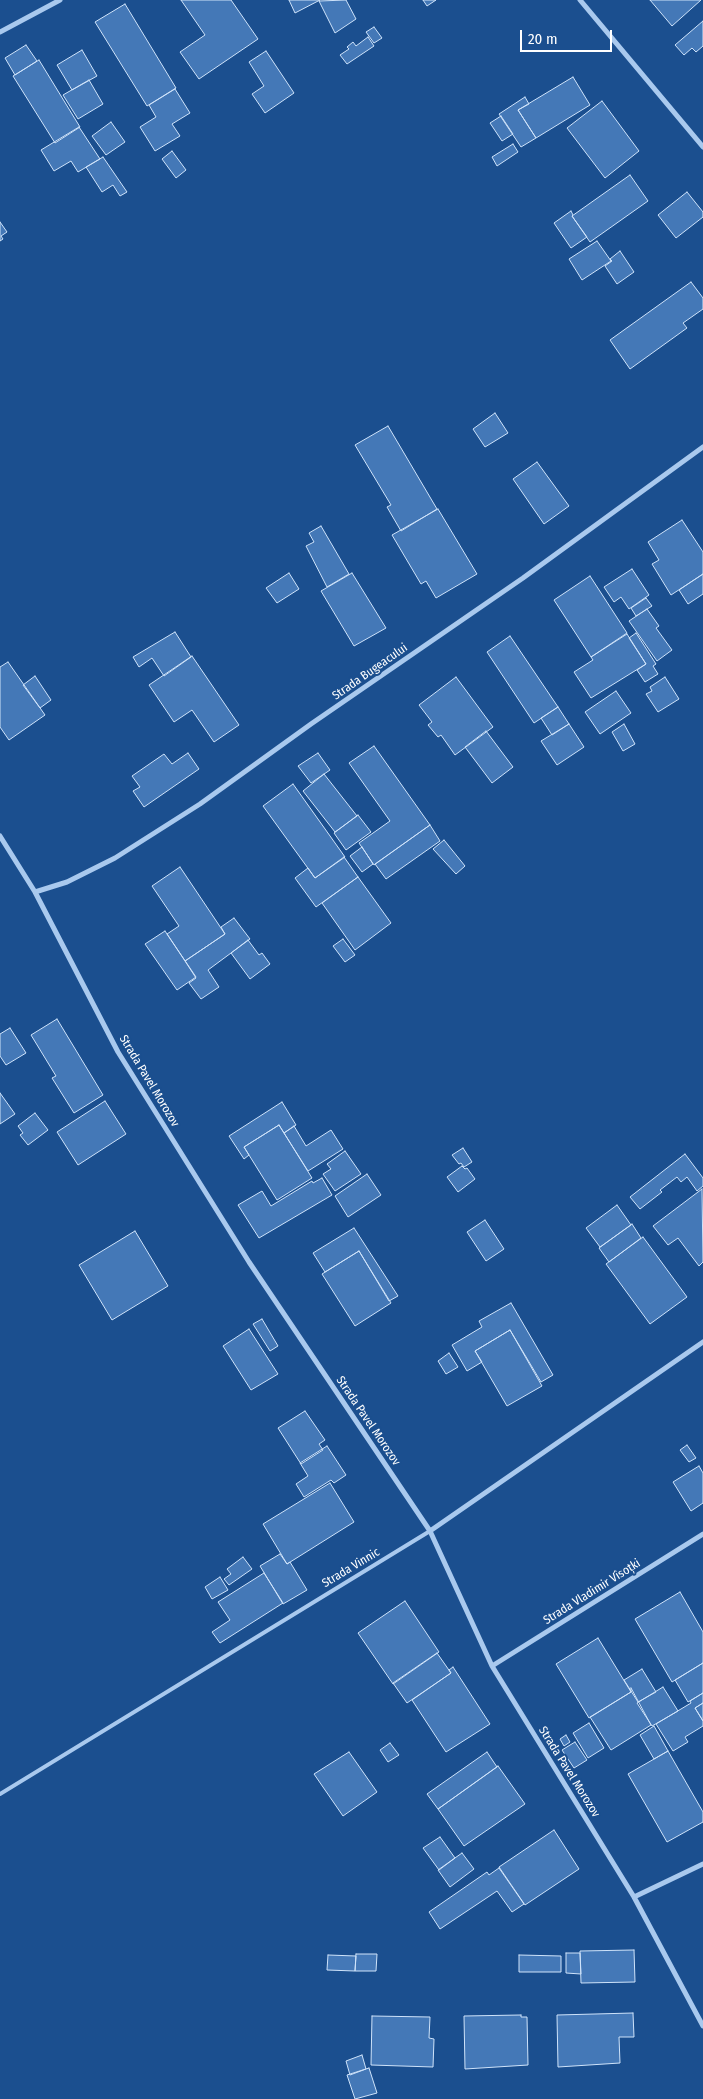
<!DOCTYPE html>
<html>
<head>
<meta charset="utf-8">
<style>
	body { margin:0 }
	#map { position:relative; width:703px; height:2099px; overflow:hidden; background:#1b4f8f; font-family:"Fira Sans Condensed",sans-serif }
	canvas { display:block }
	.scale { position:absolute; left:520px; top:30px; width:92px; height:22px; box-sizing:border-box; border:2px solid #fff; border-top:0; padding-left:6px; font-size:15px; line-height:18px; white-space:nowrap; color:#fff; -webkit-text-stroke:4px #1b4f8f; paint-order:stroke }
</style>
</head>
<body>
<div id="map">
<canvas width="703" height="2099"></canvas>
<div class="scale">20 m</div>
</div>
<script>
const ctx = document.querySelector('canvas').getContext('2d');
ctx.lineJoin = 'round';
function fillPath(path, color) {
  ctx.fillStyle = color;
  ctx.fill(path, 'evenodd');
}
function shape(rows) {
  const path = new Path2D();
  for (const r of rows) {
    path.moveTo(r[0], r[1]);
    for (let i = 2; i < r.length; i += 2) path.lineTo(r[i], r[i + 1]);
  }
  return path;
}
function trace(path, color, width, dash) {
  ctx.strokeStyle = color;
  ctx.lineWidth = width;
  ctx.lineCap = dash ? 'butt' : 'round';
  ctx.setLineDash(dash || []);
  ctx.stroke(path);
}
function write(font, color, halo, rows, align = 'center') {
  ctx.font = font + ' "Fira Sans Condensed",sans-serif';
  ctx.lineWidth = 4;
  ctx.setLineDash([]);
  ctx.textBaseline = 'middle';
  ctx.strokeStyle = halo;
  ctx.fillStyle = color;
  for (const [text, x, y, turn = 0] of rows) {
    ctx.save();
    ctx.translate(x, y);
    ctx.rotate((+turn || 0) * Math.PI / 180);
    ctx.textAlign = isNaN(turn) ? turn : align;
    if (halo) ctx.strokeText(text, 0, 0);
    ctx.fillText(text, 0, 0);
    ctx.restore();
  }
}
const building = shape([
	[181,0,231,0,258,39,199,79,180,52,205,35,181,0],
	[289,0,320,0,295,13,289,0],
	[346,0,356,19,335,33,319,1,346,0],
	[423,0,436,0,427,6,423,0],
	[650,0,701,0,672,26,650,0],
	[125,4,176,88,147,106,95,22,125,4],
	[703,21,703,46,696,52,692,48,684,55,675,45,703,21],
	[374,27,382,38,374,43,366,32,374,27],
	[368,37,374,46,347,64,340,55,349,49,347,47,353,42,356,46,368,37],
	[26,45,37,61,15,75,5,58,26,45],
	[82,50,97,76,72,90,57,65,82,50],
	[266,51,294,93,265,113,252,94,264,86,249,62,266,51],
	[39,60,80,127,55,143,13,76,39,60],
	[573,77,590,105,536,138,518,110,573,77],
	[89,80,103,104,78,119,63,95,89,80],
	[175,89,190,113,172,124,180,136,155,151,140,127,156,117,149,105,175,89],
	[525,97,529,104,518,110,536,138,521,147,499,114,525,97],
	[602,101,639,151,605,178,567,128,602,101],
	[501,116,513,134,502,141,490,123,501,116],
	[111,122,125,142,106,155,92,136,111,122],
	[79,127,100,159,78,172,71,161,54,171,41,150,79,127],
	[513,144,518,152,497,166,492,157,513,144],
	[172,151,186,170,176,178,162,159,172,151],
	[103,157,127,192,120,196,113,185,102,192,86,167,103,157],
	[630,175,648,201,590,242,572,216,630,175],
	[687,192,703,212,703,217,676,238,658,215,687,192],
	[571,211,573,215,572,216,587,237,571,248,554,223,571,211],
	[0,222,7,232,1,236,3,239,0,241,0,222],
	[597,241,611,261,582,280,569,259,597,241],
	[620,251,634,272,617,284,605,266,612,261,610,259,620,251],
	[691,282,703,298,703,309,683,323,687,328,630,369,610,340,691,282],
	[495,413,508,433,485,447,473,429,495,413],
	[388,426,437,509,401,531,387,507,391,505,355,445,388,426],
	[537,462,569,506,544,524,513,479,537,462],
	[438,509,477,574,436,598,426,581,421,584,392,535,438,509],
	[682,520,703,552,703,574,671,595,652,564,659,560,648,542,682,520],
	[321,526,349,574,327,587,306,546,314,542,309,533,321,526],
	[632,569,649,595,629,609,621,597,614,602,604,587,632,569],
	[289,573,299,589,277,603,266,588,289,573],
	[352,573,386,628,354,646,321,591,352,573],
	[703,574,703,594,688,604,679,590,703,574],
	[590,576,627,633,591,657,554,600,590,576],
	[646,598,652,606,636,616,631,608,646,598],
	[647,609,659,626,656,628,672,650,657,661,629,621,647,609],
	[175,632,191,657,164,676,152,658,139,667,133,657,175,632],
	[636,633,656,664,653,666,658,674,645,682,637,670,646,664,629,638,636,633],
	[627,634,646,664,591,698,574,672,593,660,591,657,627,634],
	[510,636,558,707,534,723,487,652,510,636],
	[192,656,239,725,214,742,192,710,174,722,149,685,192,656],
	[8,662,45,715,9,740,0,727,0,667,8,662],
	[35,676,51,700,40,708,23,685,35,676],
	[456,677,493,727,455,755,441,735,438,737,428,725,432,722,419,705,456,677],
	[665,677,679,699,658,712,646,694,652,691,650,687,665,677],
	[616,691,631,713,600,734,585,712,616,691],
	[558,707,569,724,552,735,541,718,558,707],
	[569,724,584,747,557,765,541,741,569,724],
	[624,724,635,744,623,751,612,732,624,724],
	[486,731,513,767,492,783,465,747,486,731],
	[374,746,430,825,374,865,359,843,390,821,349,763,374,746],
	[188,753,199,769,144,807,133,791,140,787,132,776,164,754,172,764,188,753],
	[318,753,330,770,311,783,298,766,318,753],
	[324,774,357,816,335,832,303,791,324,774],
	[293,784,345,857,315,878,263,806,293,784],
	[358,815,371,832,346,850,334,833,358,815],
	[430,825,440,841,386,879,375,864,430,825],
	[444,840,465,866,456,874,433,849,444,840],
	[362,847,373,864,362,872,350,856,362,847],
	[344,857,358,877,316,907,295,878,308,868,315,878,344,857],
	[180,867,225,934,185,961,167,934,179,926,152,886,180,867],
	[358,877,391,923,355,950,322,903,358,877],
	[234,918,250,939,208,970,219,987,201,999,189,983,196,978,185,961,225,934,221,927,234,918],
	[165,931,196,977,177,990,145,944,165,931],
	[343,939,355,955,345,962,333,946,343,939],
	[248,940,259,955,262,953,270,964,250,979,231,953,248,940],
	[57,1019,103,1095,74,1113,52,1078,56,1076,31,1035,57,1019],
	[10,1028,26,1053,6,1065,0,1056,0,1034,10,1028],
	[0,1093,15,1114,0,1124,0,1093],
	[105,1101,126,1134,78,1165,57,1132,105,1101],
	[282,1102,296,1125,284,1133,279,1125,244,1147,249,1155,244,1159,229,1136,282,1102],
	[35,1113,48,1130,28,1145,20,1135,23,1133,18,1126,35,1113],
	[279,1125,312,1178,277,1200,244,1147,279,1125],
	[294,1126,306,1146,331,1130,343,1149,308,1171,284,1133,294,1126],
	[463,1148,472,1162,464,1167,461,1163,459,1164,452,1155,463,1148],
	[345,1151,361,1174,335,1191,323,1174,331,1169,327,1164,345,1151],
	[685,1154,703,1178,703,1186,697,1191,687,1177,681,1182,677,1177,660,1190,662,1192,640,1209,630,1197,685,1154],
	[462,1166,465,1169,467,1168,475,1179,458,1192,447,1177,462,1166],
	[367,1174,381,1195,348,1217,335,1196,367,1174],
	[322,1178,332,1195,259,1238,238,1205,262,1191,271,1206,312,1181,313,1183,322,1178],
	[702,1189,703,1262,699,1266,678,1238,668,1245,653,1226,702,1189],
	[617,1205,631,1225,600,1247,586,1228,617,1205],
	[485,1220,504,1249,486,1261,467,1232,485,1220],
	[632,1224,641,1238,609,1262,599,1248,632,1224],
	[354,1228,398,1296,389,1301,359,1251,325,1272,313,1253,354,1228],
	[135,1231,168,1286,112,1320,79,1265,135,1231],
	[643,1237,687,1297,650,1324,606,1264,643,1237],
	[359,1251,391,1303,355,1326,322,1274,359,1251],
	[511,1303,553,1375,541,1382,510,1330,475,1351,482,1362,467,1371,452,1345,482,1327,479,1321,511,1303],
	[262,1319,278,1346,270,1351,253,1324,262,1319],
	[249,1329,278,1374,251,1390,223,1346,249,1329],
	[510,1330,542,1386,507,1406,475,1351,510,1330],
	[449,1353,458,1367,446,1374,438,1361,449,1353],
	[305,1411,325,1440,319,1444,323,1450,301,1464,278,1428,305,1411],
	[687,1445,696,1458,689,1462,680,1450,687,1445],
	[327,1446,346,1475,334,1483,331,1480,304,1497,296,1484,308,1476,300,1463,327,1446],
	[699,1466,703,1473,703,1503,691,1511,673,1482,699,1466],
	[330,1483,354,1522,287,1564,263,1524,330,1483],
	[280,1554,287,1564,290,1562,307,1590,283,1604,260,1566,280,1554],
	[243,1557,252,1569,229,1585,224,1579,231,1574,227,1569,243,1557],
	[264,1573,283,1603,220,1643,212,1632,230,1620,218,1602,264,1573],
	[220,1577,228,1590,212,1599,205,1587,220,1577],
	[680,1592,703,1632,703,1663,672,1682,635,1619,680,1592],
	[405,1601,439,1652,393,1684,358,1633,405,1601],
	[598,1638,631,1692,589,1718,556,1664,598,1638],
	[437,1653,451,1673,407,1703,393,1683,437,1653],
	[703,1663,703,1693,688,1702,675,1680,703,1663],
	[453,1667,490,1724,446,1752,412,1700,451,1673,449,1670,453,1667],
	[642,1669,656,1692,638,1702,624,1680,642,1669],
	[663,1687,678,1711,652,1726,637,1703,663,1687],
	[631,1688,651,1725,611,1750,590,1717,631,1692,631,1688],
	[703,1693,703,1703,695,1708,703,1721,703,1726,685,1737,688,1742,673,1751,656,1724,691,1703,690,1701,703,1693],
	[703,1703,703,1721,695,1708,703,1703],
	[589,1723,604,1748,588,1758,573,1733,589,1723],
	[654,1726,668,1751,654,1759,640,1735,654,1726],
	[566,1735,570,1742,564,1746,560,1739,566,1735],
	[575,1742,587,1760,574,1768,562,1750,575,1742],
	[390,1743,399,1755,388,1762,380,1750,390,1743],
	[668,1751,703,1812,703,1822,667,1842,628,1774,668,1751],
	[349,1752,377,1792,343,1816,314,1774,349,1752],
	[487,1752,497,1767,438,1809,427,1794,487,1752],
	[498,1766,525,1804,464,1846,438,1809,498,1766],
	[554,1830,579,1869,525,1905,499,1867,554,1830],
	[440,1837,455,1858,439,1870,423,1848,440,1837],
	[462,1853,474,1869,450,1887,438,1870,462,1853],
	[499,1868,524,1904,512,1912,497,1891,440,1929,429,1912,487,1872,489,1875,499,1868],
	[634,1950,635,1982,581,1983,580,1951,634,1950],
	[566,1953,580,1953,581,1974,566,1973,566,1953],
	[356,1954,377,1954,376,1971,355,1971,356,1954],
	[328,1955,356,1956,355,1971,327,1970,328,1955],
	[519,1955,561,1956,561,1972,519,1972,519,1955],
	[633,2013,634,2037,619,2037,620,2063,558,2067,557,2015,633,2013],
	[521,2015,521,2017,527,2017,528,2065,465,2069,464,2016,521,2015],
	[372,2016,430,2017,429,2038,434,2039,433,2067,371,2065,372,2016],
	[362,2055,366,2069,350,2075,346,2061,362,2055],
	[369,2068,377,2093,355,2099,347,2075,369,2068]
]);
fillPath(building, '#4478b7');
trace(building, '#cfe3fa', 1);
trace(shape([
	[0,1794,430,1531]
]), '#a9c9ee', 4);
trace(shape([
	[580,0,703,147],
	[0,32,60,0],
	[0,836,35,892,118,1052,249,1262,430,1531,492,1666,634,1897,703,2026],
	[35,892,67,882,115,858,200,804,311,724,523,578,703,447],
	[430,1531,703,1342],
	[492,1666,703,1534],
	[634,1897,703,1864]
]), '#a9c9ee', 5);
write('12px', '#fff', '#1b4f8f', [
	["Strada Bugeacului",370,672,-35],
	["Strada Pavel Morozov",149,1081,59],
	["Strada Pavel Morozov",368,1421,56],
	["Strada Vinnic",351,1568,-31],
	["Strada Vladimir Vîsoțki",592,1592,-32],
	["Strada Pavel Morozov",569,1772,58]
]);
</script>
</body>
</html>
